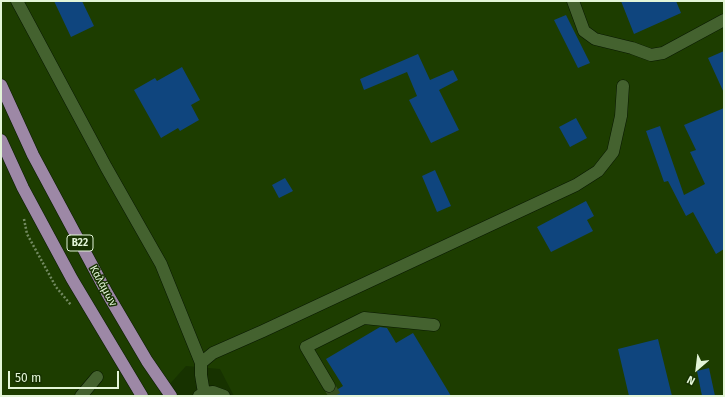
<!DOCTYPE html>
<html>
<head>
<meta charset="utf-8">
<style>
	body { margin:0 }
	#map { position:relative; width:725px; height:397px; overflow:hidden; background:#173200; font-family:"Fira Sans",sans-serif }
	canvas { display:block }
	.frame { position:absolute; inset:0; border:2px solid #e3f5d8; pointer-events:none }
	.north { position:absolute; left:677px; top:349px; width:40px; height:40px; -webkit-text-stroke:3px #173200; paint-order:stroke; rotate:208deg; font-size:11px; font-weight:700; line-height:16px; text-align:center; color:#e3f5d8 }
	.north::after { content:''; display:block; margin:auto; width:14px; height:18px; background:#e3f5d8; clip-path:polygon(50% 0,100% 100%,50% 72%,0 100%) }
	.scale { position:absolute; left:8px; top:371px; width:111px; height:18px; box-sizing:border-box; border:2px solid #e3f5d8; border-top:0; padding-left:5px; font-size:12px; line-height:14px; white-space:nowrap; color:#e3f5d8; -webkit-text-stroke:3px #173200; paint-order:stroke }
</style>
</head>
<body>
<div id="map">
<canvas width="725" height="397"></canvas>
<div class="frame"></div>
<div class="north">N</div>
<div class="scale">50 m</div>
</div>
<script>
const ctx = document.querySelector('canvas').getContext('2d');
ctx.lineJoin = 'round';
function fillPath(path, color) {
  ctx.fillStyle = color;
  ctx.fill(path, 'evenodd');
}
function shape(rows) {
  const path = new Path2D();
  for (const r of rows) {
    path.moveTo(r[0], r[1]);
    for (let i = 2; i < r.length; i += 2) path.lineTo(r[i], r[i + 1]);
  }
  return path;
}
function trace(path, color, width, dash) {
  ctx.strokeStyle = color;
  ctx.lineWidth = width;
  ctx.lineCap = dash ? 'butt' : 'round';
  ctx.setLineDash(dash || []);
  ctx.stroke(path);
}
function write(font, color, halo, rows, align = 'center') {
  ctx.font = font + ' "Fira Sans",sans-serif';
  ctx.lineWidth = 3;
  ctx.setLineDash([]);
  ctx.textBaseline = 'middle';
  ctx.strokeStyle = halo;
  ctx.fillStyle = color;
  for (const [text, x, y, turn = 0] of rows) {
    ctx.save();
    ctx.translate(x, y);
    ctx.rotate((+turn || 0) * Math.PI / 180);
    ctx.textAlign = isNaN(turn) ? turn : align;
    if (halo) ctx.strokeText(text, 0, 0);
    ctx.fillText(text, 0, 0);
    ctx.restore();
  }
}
fillPath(shape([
	[1,1,724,1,724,396,234,396,220,369,186,366,159,396,1,396]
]), '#1d3d00');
fillPath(shape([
	[54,1,82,1,94,26,71,37],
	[621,1,676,1,681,13,634,34],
	[566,15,590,63,578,68,554,20],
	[724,51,724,93,708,58],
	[418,54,430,80,453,70,458,80,439,90,459,130,431,143,409,100,417,96,407,72,364,90,360,79],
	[182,67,200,100,191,105,199,120,180,131,178,128,161,138,134,90,155,78,157,81],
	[724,108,724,249,716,254,693,212,686,216,668,181,664,182,646,131,660,126,684,195,705,184,690,152,696,150,684,125],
	[576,118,587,138,570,147,559,127],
	[435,170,451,206,437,212,422,176],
	[285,178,293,191,279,198,272,185],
	[586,201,594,216,587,220,593,231,551,252,537,227],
	[380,327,387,328,396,343,413,333,451,396,327,396,343,386,326,359],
	[658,339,672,396,629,396,618,349],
	[709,368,715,396,702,396,697,371]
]), '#0f457e');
trace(shape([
	[329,386,335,396]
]), '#364f20', 12, [12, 6]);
const minor = shape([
	[17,1,106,167,161,264,201,363],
	[573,1,584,31,595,39,632,48,651,55,663,53,724,20],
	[329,386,306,347,364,318,434,325],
	[204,393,201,375,201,363,213,353,263,331,576,185,598,171,613,152,621,116,623,86],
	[81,396,97,377],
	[199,396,204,393,213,392,224,396]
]);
const major = shape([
	[1,85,33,155,107,293,147,361,171,396],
	[1,140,23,188,72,279,142,396]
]);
trace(minor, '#081700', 13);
trace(major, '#081700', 13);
trace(shape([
	[24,219,27,234,56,287,71,305]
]), '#738a61', 2.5, [2, 2]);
trace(minor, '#44622f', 12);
trace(major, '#9d88a6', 12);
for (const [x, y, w] of [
	[80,243,26]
]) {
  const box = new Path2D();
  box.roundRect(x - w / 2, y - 8, w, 16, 3);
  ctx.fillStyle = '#173200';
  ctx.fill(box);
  trace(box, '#e3f5d8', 1);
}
write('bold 10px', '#e3f5d8', null, [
	["B22",80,243]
]);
write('11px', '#e3f5d8', '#173200', [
	["Καλάμων",103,286,61]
]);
</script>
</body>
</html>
